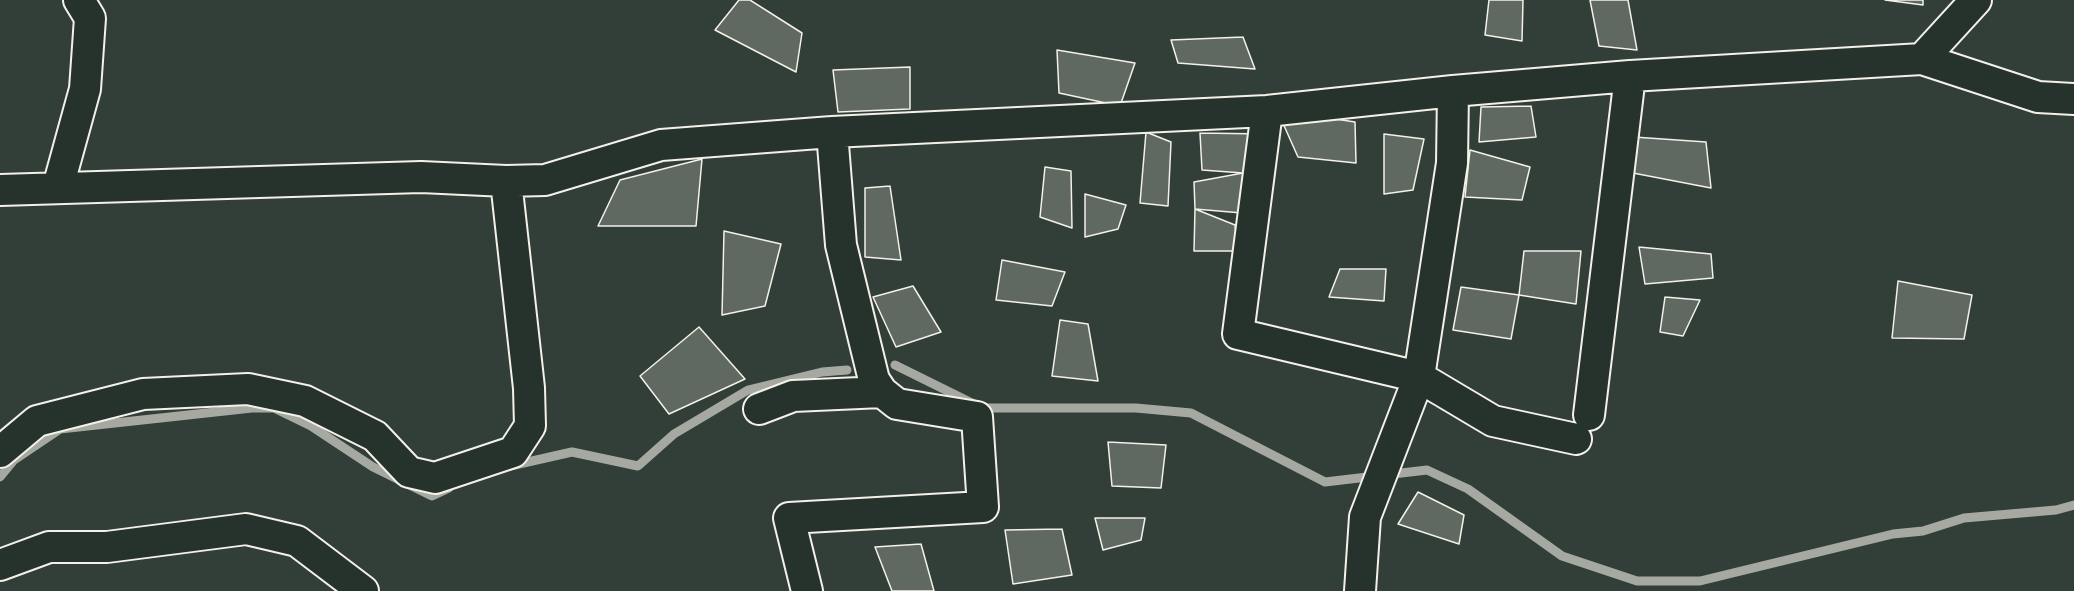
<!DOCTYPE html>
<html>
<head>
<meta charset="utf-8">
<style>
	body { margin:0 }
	canvas { display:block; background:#323e38 }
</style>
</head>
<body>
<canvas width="2074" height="591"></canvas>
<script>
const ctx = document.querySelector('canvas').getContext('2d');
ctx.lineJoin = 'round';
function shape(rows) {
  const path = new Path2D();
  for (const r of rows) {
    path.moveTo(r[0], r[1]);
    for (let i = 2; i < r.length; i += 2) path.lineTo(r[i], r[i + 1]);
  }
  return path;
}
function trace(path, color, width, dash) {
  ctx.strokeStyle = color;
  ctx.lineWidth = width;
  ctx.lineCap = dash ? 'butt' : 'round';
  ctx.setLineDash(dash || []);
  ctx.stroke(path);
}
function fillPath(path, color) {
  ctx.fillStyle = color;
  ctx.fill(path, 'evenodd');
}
trace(shape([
	[895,365,982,408,1136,408,1191,413,1325,482,1427,470,1468,489,1562,556,1637,581,1700,581,1893,534,1923,531,1964,518,2056,510,2074,505],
	[510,466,572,452,638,466,674,434,748,390,822,372,847,370],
	[0,477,14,460,60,429,252,408,274,408,311,426,373,467,432,496,449,488]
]), '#a6a9a1', 9);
const building = shape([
	[739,0,750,0,802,33,796,72,715,30,739,0],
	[1489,0,1523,0,1522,41,1485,35,1489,0],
	[1590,0,1628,0,1637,50,1599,46,1590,0],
	[1885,0,1923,0,1923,5,1885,0],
	[1243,37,1255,69,1178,63,1171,40,1243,37],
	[1057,50,1135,63,1120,106,1059,93,1057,50],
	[910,67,910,109,838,112,833,70,910,67],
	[1531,106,1536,137,1479,142,1481,107,1531,106],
	[1277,110,1355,122,1356,163,1298,157,1277,110],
	[1146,132,1171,142,1168,206,1140,203,1146,132],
	[1200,133,1264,134,1243,173,1202,170,1200,133],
	[1384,134,1424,139,1413,190,1384,194,1384,134],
	[1634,137,1706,142,1711,188,1633,173,1634,137],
	[1470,150,1530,167,1522,200,1465,197,1470,150],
	[702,159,696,226,598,226,620,180,702,159],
	[1045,167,1071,171,1072,228,1040,217,1045,167],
	[1243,173,1242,213,1195,209,1194,182,1243,173],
	[890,186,901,260,865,257,865,188,890,186],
	[1085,194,1126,205,1118,229,1085,237,1085,194],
	[1195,209,1235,225,1238,251,1194,251,1195,209],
	[724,231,781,244,765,306,722,315,724,231],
	[1639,247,1711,254,1713,278,1645,284,1639,247],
	[1524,251,1581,251,1576,304,1519,295,1524,251],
	[1002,260,1065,272,1052,306,996,300,1002,260],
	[1340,269,1386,269,1384,301,1329,297,1340,269],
	[1898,281,1972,295,1964,339,1892,338,1898,281],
	[913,286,941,332,896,347,873,297,913,286],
	[1461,287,1519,295,1511,339,1453,330,1461,287],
	[1665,297,1700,300,1683,336,1660,332,1665,297],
	[1060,320,1088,324,1098,381,1052,376,1060,320],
	[699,327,745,379,669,414,640,376,699,327],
	[1108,442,1166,445,1161,488,1112,486,1108,442],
	[1418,492,1464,515,1459,544,1398,524,1418,492],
	[1095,518,1145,518,1141,540,1103,550,1095,518],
	[1062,529,1072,575,1013,584,1005,530,1062,529],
	[921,544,934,591,892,591,875,547,921,544]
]);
fillPath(building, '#5f6861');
trace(building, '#f4f1e8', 1.5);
const street = shape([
	[1922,59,2038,97,2074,99],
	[1267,111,1238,334,1419,377,1493,421,1576,439],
	[58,187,85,89,90,18,79,0],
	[0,190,421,177,506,181,545,180,661,145,832,132,1267,111,1453,91,1630,76,1922,59,1976,0],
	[759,409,793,396,882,392],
	[1589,415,1630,76],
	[0,452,37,421,143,394,248,389,305,401,375,436,409,472,435,478,513,452,530,426,529,388,506,181],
	[0,565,49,547,107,547,246,529,297,541,363,591],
	[807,591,789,518,983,507,977,417,897,404,882,392,874,380,841,245,832,132],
	[1360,591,1365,517,1419,377,1452,163,1453,91]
]);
trace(street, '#f4f1e8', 34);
trace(street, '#26332d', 30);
</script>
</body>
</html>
